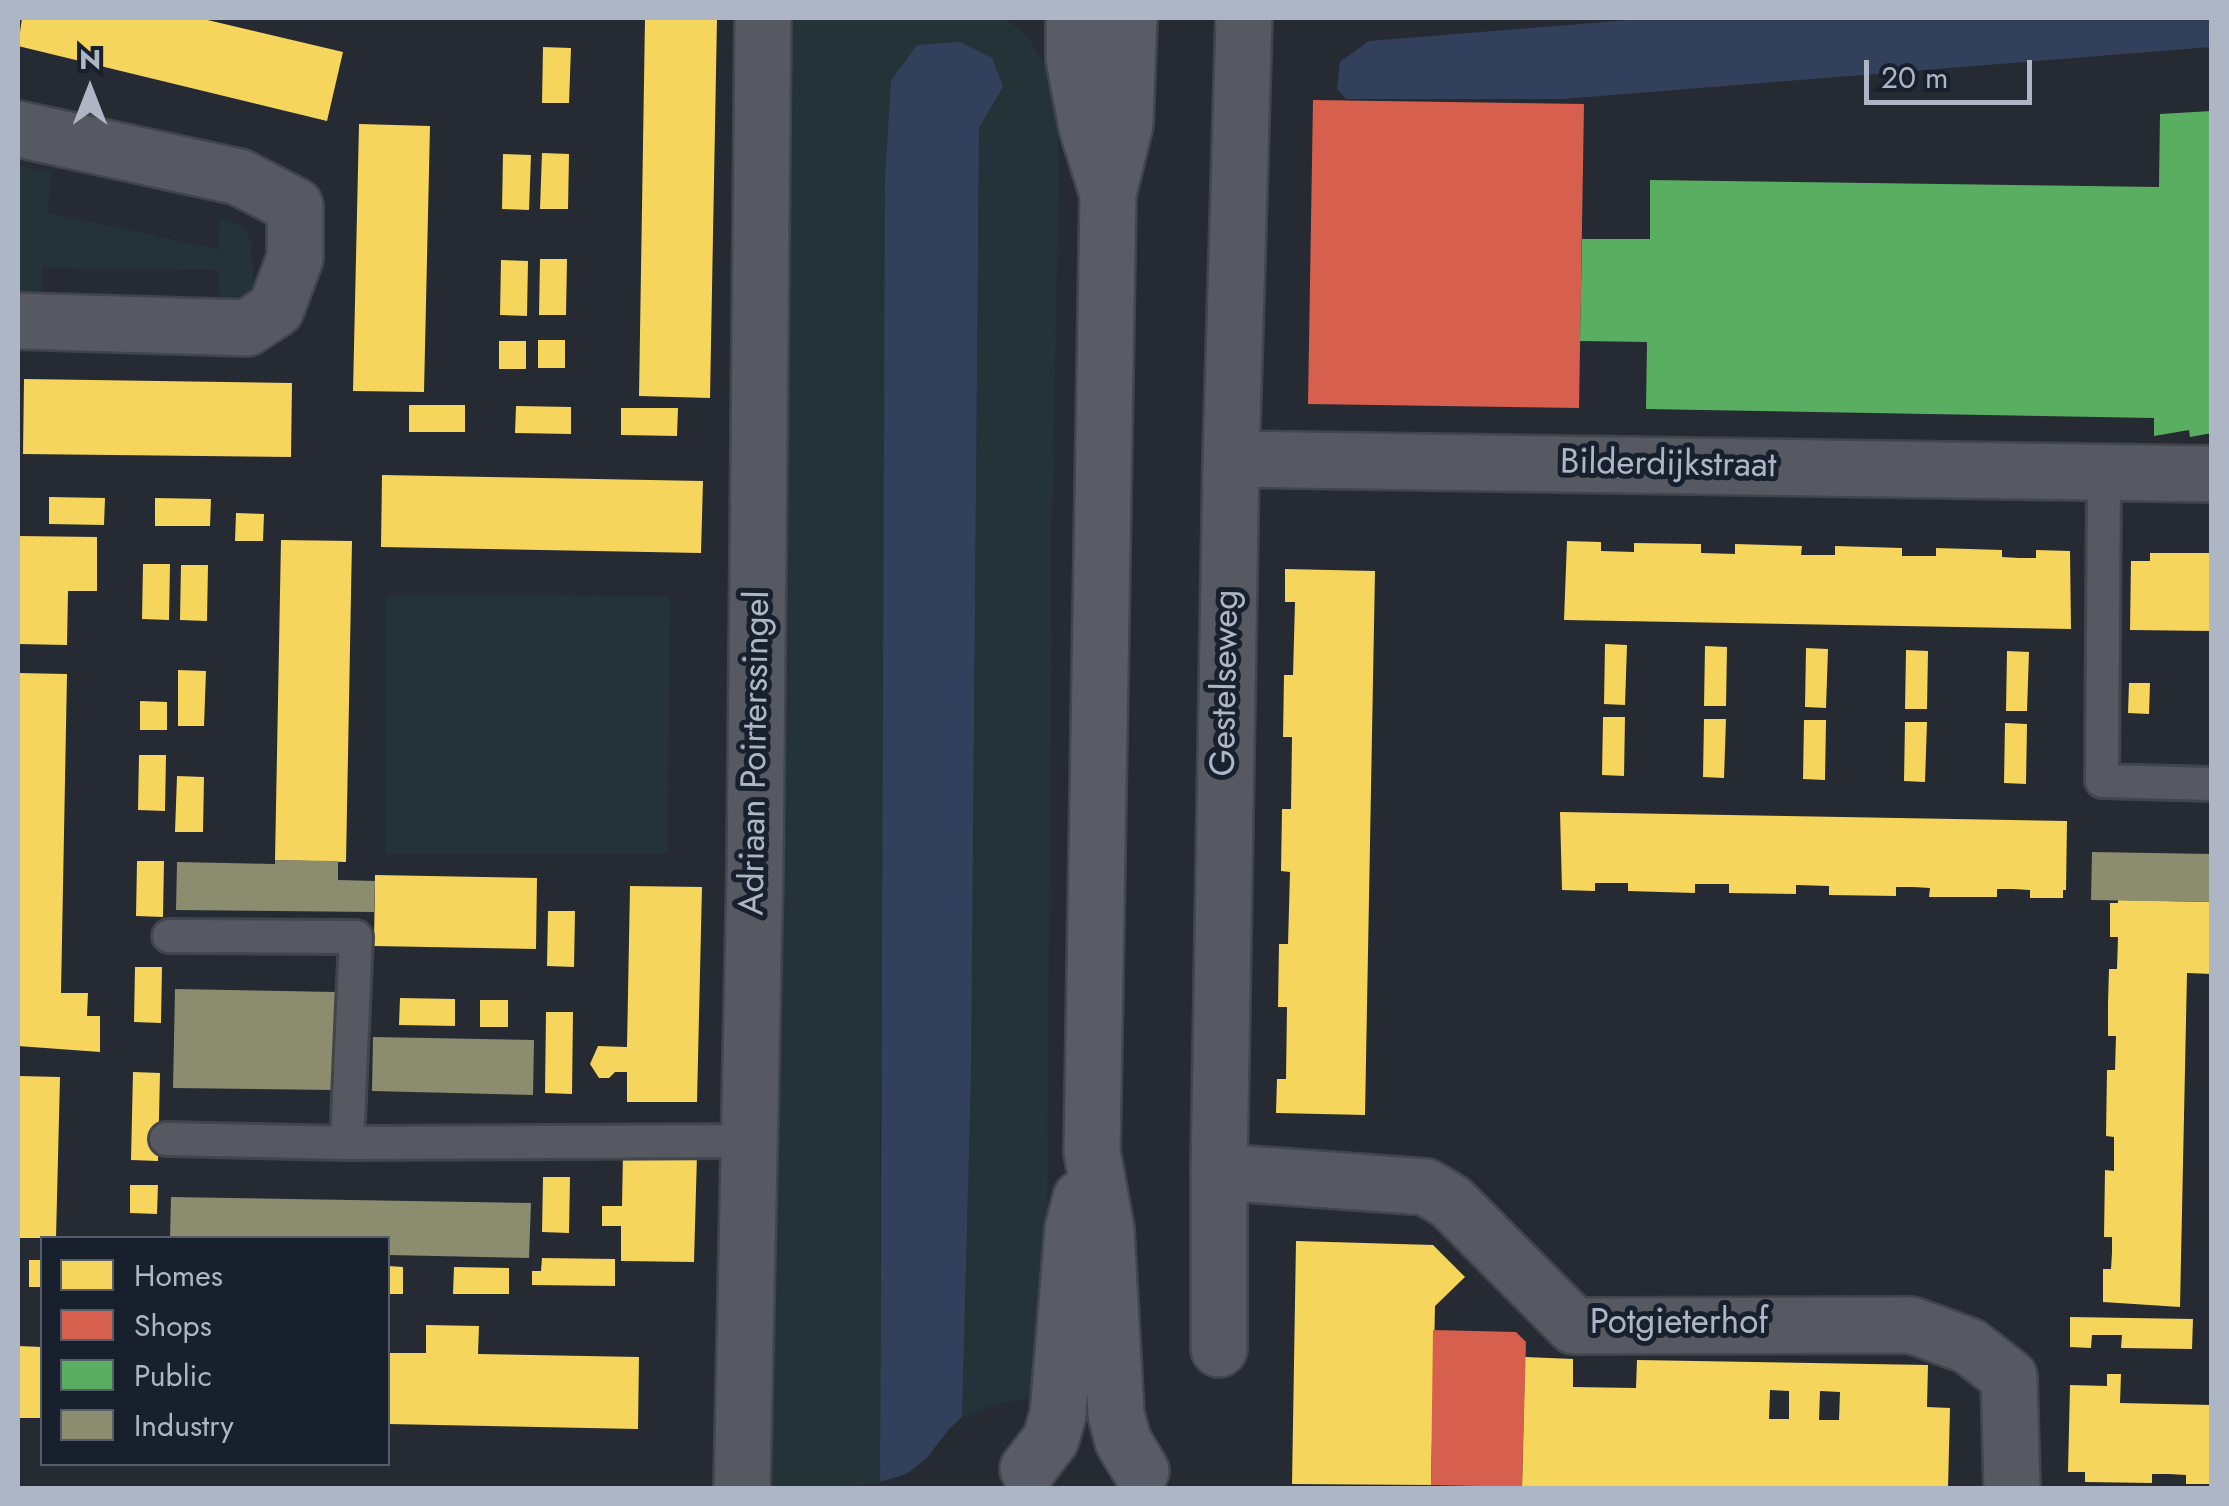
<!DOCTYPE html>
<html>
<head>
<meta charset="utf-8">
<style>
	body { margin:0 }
	#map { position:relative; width:2229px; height:1506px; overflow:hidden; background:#262a32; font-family:Jost,sans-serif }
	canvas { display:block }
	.frame { position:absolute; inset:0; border:20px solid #aeb5c5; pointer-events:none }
	.legend { position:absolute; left:40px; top:1236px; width:350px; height:230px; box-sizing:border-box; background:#19202d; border:2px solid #555c6a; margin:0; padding:12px 18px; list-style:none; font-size:30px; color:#aeb5c5 }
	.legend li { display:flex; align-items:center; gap:20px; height:50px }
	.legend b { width:50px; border:2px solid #555c6a }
	.north { position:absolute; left:40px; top:40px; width:100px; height:100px; -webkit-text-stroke:8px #19202d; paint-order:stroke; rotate:0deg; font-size:28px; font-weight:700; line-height:40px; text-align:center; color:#aeb5c5 }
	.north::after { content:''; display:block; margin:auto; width:35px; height:45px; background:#aeb5c5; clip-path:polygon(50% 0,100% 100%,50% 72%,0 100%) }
	.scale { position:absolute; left:1864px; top:60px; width:168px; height:45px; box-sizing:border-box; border:5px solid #aeb5c5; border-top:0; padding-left:12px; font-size:30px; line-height:35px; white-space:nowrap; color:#aeb5c5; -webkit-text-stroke:8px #19202d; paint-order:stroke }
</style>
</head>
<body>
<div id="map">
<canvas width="2229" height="1506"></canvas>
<div class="frame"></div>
<ul class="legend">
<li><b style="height:28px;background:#f6d55c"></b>Homes</li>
<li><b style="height:28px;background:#d6604d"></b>Shops</li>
<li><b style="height:28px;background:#5aae61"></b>Public</li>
<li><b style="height:28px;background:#8c8c6e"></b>Industry</li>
</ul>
<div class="north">N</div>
<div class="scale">20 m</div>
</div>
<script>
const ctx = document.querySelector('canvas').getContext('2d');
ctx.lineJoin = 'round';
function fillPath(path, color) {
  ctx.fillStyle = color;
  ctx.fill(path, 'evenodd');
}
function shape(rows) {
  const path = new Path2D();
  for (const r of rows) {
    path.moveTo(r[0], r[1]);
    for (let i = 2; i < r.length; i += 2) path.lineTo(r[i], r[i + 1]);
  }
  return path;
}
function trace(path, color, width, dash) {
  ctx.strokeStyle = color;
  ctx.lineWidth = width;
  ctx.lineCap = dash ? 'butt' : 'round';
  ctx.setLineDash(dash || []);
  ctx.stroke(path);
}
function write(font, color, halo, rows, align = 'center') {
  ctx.font = font + ' Jost,sans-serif';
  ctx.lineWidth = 10;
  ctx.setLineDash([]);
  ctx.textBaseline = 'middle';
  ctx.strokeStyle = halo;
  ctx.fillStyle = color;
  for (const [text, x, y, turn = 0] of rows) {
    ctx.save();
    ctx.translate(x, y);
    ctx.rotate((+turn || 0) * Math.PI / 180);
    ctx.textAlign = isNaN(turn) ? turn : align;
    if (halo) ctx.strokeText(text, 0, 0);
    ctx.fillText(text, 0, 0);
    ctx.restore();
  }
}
fillPath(shape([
	[787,18,1005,18,1030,39,1057,87,1059,176,1052,517,1046,1395,997,1404,962,1417,971,1075,979,128,1003,87,960,42,880,1094,880,1482,850,1488,762,1488],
	[18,165,51,172,48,213,219,249,220,217,242,226,251,241,254,286,240,305,220,306,219,270,42,268,41,305,18,303],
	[386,595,669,596,668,854,386,854]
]), '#233338');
fillPath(shape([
	[1655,18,2211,18,2211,47,1563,99,1346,99,1337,89,1340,62,1369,41],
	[960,42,992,58,1003,87,979,128,971,1075,962,1417,949,1429,926,1459,906,1474,880,1482,885,178,891,81,917,45]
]), '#33405b');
fillPath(shape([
	[22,18,199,18,343,52,327,121,18,46],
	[645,18,717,18,710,398,639,396],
	[543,47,571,48,569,103,542,103],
	[359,124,430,126,424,392,353,391],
	[542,153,569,154,568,209,540,209],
	[503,154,531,155,529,210,502,209],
	[540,259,567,259,566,315,539,315],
	[501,260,528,261,527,316,500,315],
	[538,340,565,340,565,368,538,368],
	[499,341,526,341,526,369,499,369],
	[24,379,292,383,291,457,23,454],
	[409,405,465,405,465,432,409,432],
	[516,406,571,407,571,434,515,433],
	[621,408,678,408,677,436,621,435],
	[382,475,703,481,701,553,381,547],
	[49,497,105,498,104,525,49,524],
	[155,498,211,499,210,526,155,526],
	[236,513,264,514,263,541,235,541],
	[18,536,97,537,97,591,68,591,67,645,18,644],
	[281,540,352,541,346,862,275,860],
	[1567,541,1601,542,1601,551,1634,552,1634,543,1701,544,1701,553,1735,554,1735,544,1802,546,1801,555,1835,555,1835,546,1902,548,1902,556,1936,556,1936,548,2002,550,2002,557,2019,558,2036,558,2036,550,2070,551,2071,629,1564,620],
	[2150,553,2212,553,2212,631,2130,630,2131,561,2150,561],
	[143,564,170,564,169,620,142,619],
	[181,565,208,565,207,621,180,620],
	[1285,569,1375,571,1365,1115,1276,1113,1277,1079,1286,1079,1287,1007,1278,1007,1279,944,1288,944,1290,872,1281,871,1282,809,1291,809,1292,737,1283,737,1284,675,1293,675,1295,602,1285,602],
	[1605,644,1627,645,1625,705,1604,704],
	[1705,646,1727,647,1726,706,1704,706],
	[1806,648,1828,649,1826,708,1805,707],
	[1906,650,1928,651,1927,709,1905,709],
	[2007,651,2029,652,2027,711,2006,711],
	[178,670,206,671,204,726,178,726],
	[18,673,67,674,61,993,88,993,87,1016,100,1016,100,1052,18,1046],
	[2129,683,2150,683,2149,714,2128,713],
	[140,701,167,702,167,730,140,730],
	[1603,717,1625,717,1624,776,1602,775],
	[1704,719,1726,719,1724,778,1703,777],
	[1804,720,1826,720,1825,780,1803,779],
	[1905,722,1927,722,1925,782,1904,781],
	[2005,723,2027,724,2026,784,2004,783],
	[139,755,166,755,165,811,138,810],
	[177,776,204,777,203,832,175,832],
	[1560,812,2067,821,2066,890,2063,890,2063,898,2030,898,2030,890,2013,889,1997,889,1997,897,1929,897,1930,888,1913,887,1896,887,1896,896,1829,895,1829,886,1796,885,1796,894,1729,893,1729,884,1695,884,1695,893,1628,891,1628,883,1595,883,1595,891,1562,890],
	[137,861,164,861,163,917,136,916],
	[375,875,537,878,536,949,374,946],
	[630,886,702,887,697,1102,627,1102,627,1072,615,1072,609,1078,599,1078,590,1064,598,1046,627,1047],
	[2118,900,2212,902,2212,974,2187,973,2180,1307,2103,1302,2103,1269,2111,1269,2112,1253,2112,1237,2104,1237,2105,1170,2114,1171,2114,1137,2106,1136,2107,1070,2115,1070,2116,1036,2108,1036,2108,1003,2109,969,2117,969,2118,937,2110,937,2110,903,2118,903],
	[548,911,575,911,574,967,547,966],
	[135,967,162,967,161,1023,134,1022],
	[400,998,455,999,455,1026,399,1025],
	[480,1000,508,1000,508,1027,480,1027],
	[546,1012,573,1012,572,1094,545,1093],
	[133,1072,160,1073,158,1161,131,1160],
	[18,1076,60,1077,56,1238,18,1238],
	[623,1152,697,1154,694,1262,621,1261,621,1226,602,1226,602,1206,622,1206],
	[543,1177,570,1177,569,1233,542,1232],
	[130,1185,158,1185,157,1214,130,1213],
	[1296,1241,1433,1245,1465,1277,1435,1306,1431,1485,1292,1484],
	[542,1258,615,1259,615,1286,532,1285,532,1271,541,1271],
	[29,1260,42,1260,42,1287,29,1287],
	[388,1266,403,1267,403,1294,388,1294],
	[454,1267,509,1268,509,1294,453,1294],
	[2070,1317,2193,1319,2192,1349,2121,1348,2122,1335,2092,1335,2091,1348,2070,1347],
	[426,1325,479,1326,478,1354,639,1357,638,1429,388,1424,388,1353,426,1353],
	[18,1346,42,1347,42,1418,18,1418],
	[1525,1357,1573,1359,1573,1387,1636,1388,1637,1360,1928,1365,1927,1407,1950,1408,1948,1488,1522,1487],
	[1770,1390,1789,1391,1789,1419,1769,1419],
	[1820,1391,1840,1392,1839,1420,1819,1420],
	[2107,1374,2121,1374,2120,1403,2212,1405,2212,1484,2186,1484,2186,1475,2169,1474,2152,1474,2152,1483,2085,1482,2085,1472,2068,1472,2070,1385,2107,1386]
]), '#f6d55c');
fillPath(shape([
	[1313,100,1584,104,1579,408,1308,404],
	[1433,1330,1516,1332,1526,1342,1522,1487,1431,1485]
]), '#d6604d');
fillPath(shape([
	[2212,111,2212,433,2190,437,2189,430,2154,436,2154,418,1646,409,1647,342,1580,341,1582,239,1650,239,1650,180,2159,187,2160,114]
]), '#5aae61');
fillPath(shape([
	[2092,852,2212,854,2212,902,2091,900],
	[275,860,338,861,338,880,375,881,374,912,176,910,177,862,275,864],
	[175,989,336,992,334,1090,173,1088],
	[373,1037,534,1040,533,1095,372,1091],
	[171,1197,531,1203,529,1258,388,1255,388,1238,170,1238]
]), '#8c8c6e');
const lane = shape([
	[2104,473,2102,781,2212,784],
	[169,936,356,937,347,1143],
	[166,1139,347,1143,750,1141]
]);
const street = shape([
	[18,129,239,177,295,206,295,258,276,309,247,328,18,321],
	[1231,459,2212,474],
	[1219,1172,1426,1187,1451,1202,1574,1326,1911,1325,1969,1346,2009,1377,2012,1488],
	[1219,1349,1219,1172,1231,459,1244,18],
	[742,1488,755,870,763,18]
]);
const secondary = shape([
	[1074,18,1074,59,1087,127,1108,194],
	[1129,18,1125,124,1108,194,1092,1152,1106,1229,1116,1414,1123,1441,1141,1471],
	[1028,1469,1051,1439,1058,1414,1073,1229,1081,1198]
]);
trace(lane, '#42454b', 38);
trace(street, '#42454b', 60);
trace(secondary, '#42454b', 60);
trace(lane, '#565961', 32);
trace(street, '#565961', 55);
trace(secondary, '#595c66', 55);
write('35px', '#aeb5c5', '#19202d', [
	["Bilderdijkstraat",1668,466,1],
	["Gestelseweg",1227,683,-89],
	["Adriaan Poirterssingel",757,753,-89],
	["Potgieterhof",1679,1325]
]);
</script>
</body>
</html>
